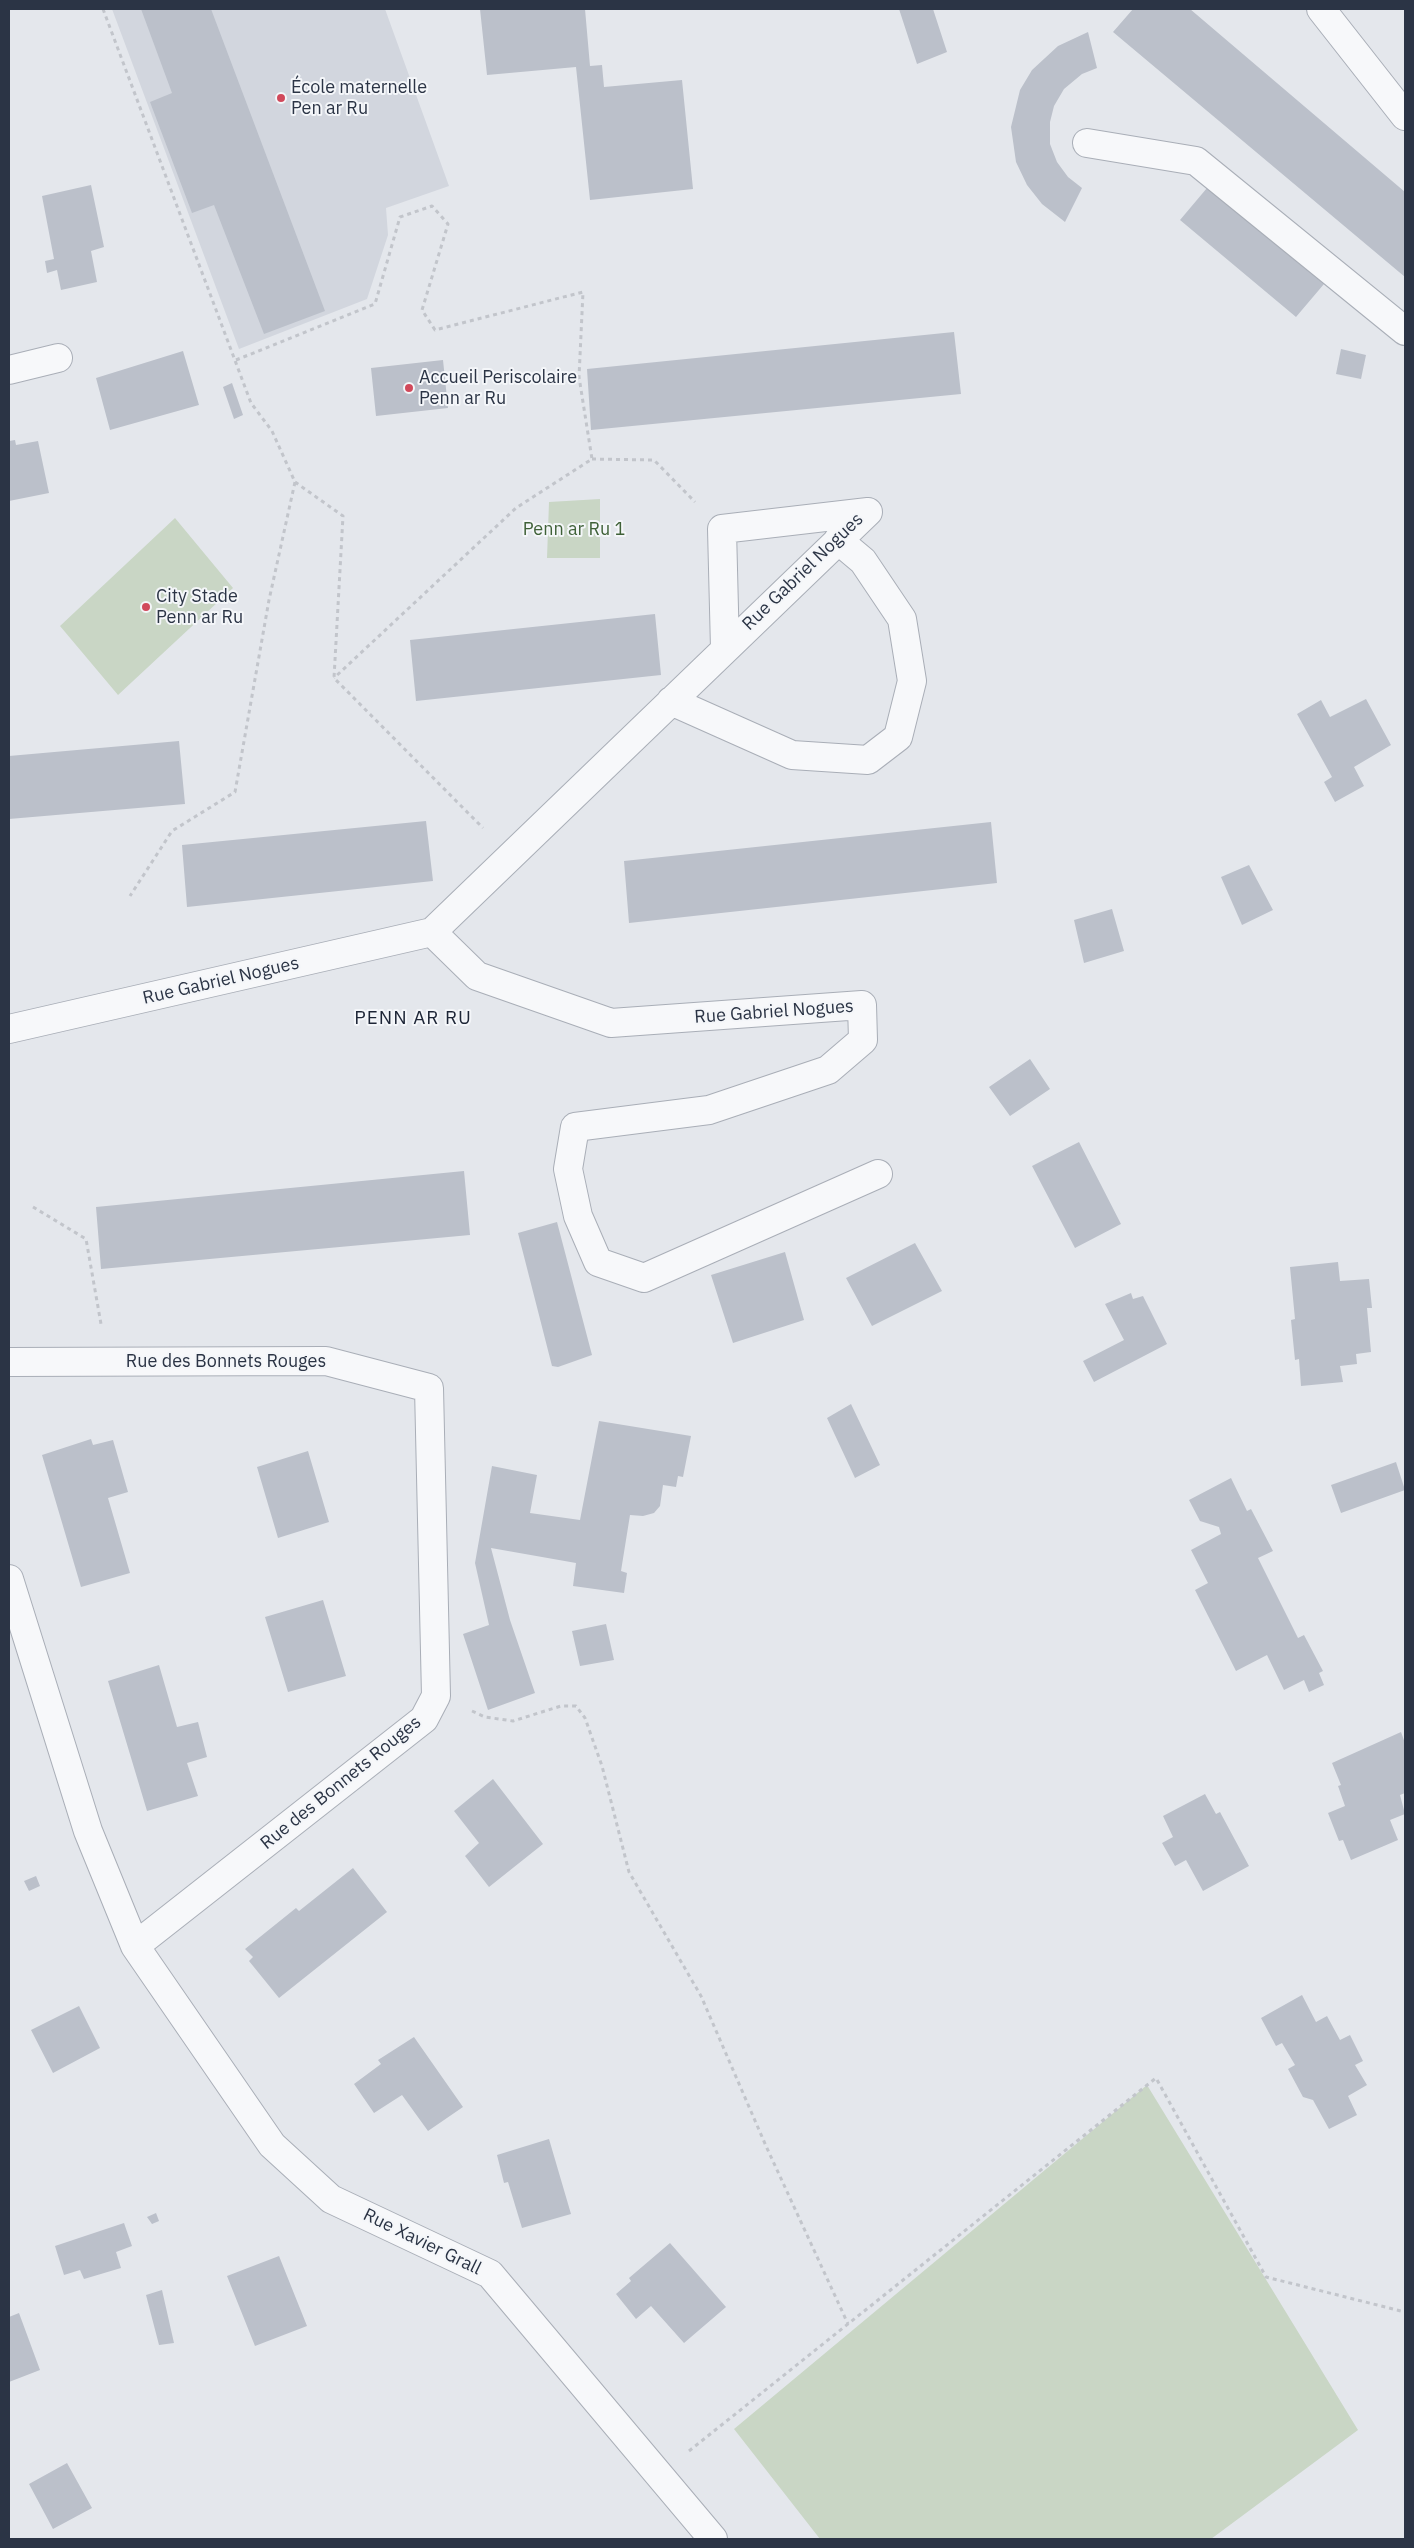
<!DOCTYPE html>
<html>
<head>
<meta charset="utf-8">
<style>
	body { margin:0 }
	#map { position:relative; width:1414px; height:2548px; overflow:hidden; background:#e4e7ec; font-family:"IBM Plex Sans",sans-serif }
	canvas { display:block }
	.frame { position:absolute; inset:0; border:10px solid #2b3445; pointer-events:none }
</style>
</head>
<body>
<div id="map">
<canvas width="1414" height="2548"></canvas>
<div class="frame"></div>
</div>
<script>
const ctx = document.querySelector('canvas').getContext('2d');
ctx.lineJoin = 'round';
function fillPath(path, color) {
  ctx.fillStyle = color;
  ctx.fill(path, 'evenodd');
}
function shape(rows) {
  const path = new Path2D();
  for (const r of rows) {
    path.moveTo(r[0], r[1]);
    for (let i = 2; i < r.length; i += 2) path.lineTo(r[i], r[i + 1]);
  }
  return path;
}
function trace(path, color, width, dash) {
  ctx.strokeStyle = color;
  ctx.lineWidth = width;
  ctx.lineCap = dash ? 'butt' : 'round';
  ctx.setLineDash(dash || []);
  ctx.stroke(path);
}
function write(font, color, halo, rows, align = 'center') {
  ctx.font = font + ' "IBM Plex Sans",sans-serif';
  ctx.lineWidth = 4;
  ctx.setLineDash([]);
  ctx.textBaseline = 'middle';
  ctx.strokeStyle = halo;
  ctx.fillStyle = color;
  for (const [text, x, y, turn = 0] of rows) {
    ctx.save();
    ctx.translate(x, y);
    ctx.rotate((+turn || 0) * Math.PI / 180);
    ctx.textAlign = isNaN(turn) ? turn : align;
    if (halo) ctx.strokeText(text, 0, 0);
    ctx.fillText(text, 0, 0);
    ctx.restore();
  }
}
fillPath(shape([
	[112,9,385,9,449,186,386,208,388,235,367,299,239,349]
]), '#d2d6de');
fillPath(shape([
	[600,499,600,558,547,558,549,502],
	[175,518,233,588,118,695,60,626],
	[1147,2085,1358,2430,1211,2539,820,2539,734,2429]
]), '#c9d6c5');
fillPath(shape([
	[141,9,211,9,325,311,264,334,214,205,192,213,150,102,172,93],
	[480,9,585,9,590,66,602,65,604,87,682,80,693,189,590,200,576,67,487,75],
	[899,9,933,9,947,52,917,64],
	[1133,9,1190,9,1405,192,1405,277,1113,32],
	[1088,32,1097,68,1082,74,1064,89,1054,106,1050,122,1050,144,1057,162,1068,177,1082,188,1065,222,1042,204,1027,185,1016,162,1011,127,1020,90,1032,70,1058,46],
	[91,185,104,247,91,251,97,282,61,290,57,270,47,273,45,261,54,259,42,196],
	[1207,188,1324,284,1296,317,1180,220],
	[954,332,961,394,591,430,587,369],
	[1341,349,1366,355,1361,379,1336,374],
	[183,351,199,405,110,430,96,378],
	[443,360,448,408,376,416,371,368],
	[232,383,243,415,234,419,223,387],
	[15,440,16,445,38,441,49,493,9,501,9,441],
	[655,614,661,675,416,701,410,640],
	[1366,699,1391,745,1354,767,1364,786,1335,802,1324,782,1332,777,1297,714,1321,700,1330,717],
	[179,741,185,804,9,819,9,756],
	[426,821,433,881,187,907,182,845],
	[991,822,997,883,629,923,624,861],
	[1249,865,1273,910,1242,925,1221,877],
	[1112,909,1124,951,1084,963,1074,920],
	[1030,1059,1050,1089,1010,1116,989,1087],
	[1079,1142,1121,1224,1075,1248,1032,1166],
	[464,1171,470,1235,101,1269,96,1207],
	[557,1222,592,1355,558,1367,552,1366,518,1233],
	[915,1243,942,1291,872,1326,846,1278],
	[785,1252,804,1320,733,1343,711,1275],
	[1338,1262,1340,1281,1369,1279,1372,1308,1367,1308,1371,1352,1356,1354,1357,1364,1340,1366,1343,1382,1301,1386,1299,1359,1295,1360,1291,1320,1295,1319,1290,1267],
	[1131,1293,1133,1299,1143,1296,1167,1344,1094,1382,1083,1361,1124,1340,1105,1304],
	[851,1404,880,1465,855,1478,827,1418],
	[599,1421,691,1436,683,1477,678,1476,676,1487,663,1485,660,1506,654,1513,643,1516,630,1515,621,1571,627,1573,624,1593,573,1586,576,1563,491,1548,510,1620,535,1693,488,1710,463,1634,489,1625,475,1563,492,1466,537,1475,530,1513,580,1520],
	[91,1439,93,1445,113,1440,128,1492,108,1498,130,1573,81,1587,42,1455],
	[308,1451,329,1522,278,1538,257,1467],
	[1396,1462,1405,1490,1341,1513,1331,1485],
	[1231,1478,1247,1511,1251,1509,1273,1551,1258,1558,1298,1638,1304,1635,1323,1671,1319,1673,1324,1685,1309,1692,1304,1680,1284,1690,1267,1655,1236,1671,1195,1590,1208,1583,1191,1550,1221,1534,1219,1527,1200,1521,1189,1500],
	[323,1600,346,1676,288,1692,265,1617],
	[606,1624,614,1660,580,1666,572,1631],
	[159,1665,177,1727,198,1722,207,1757,187,1763,198,1796,147,1811,108,1681],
	[1401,1732,1405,1743,1405,1793,1400,1795,1405,1814,1390,1820,1398,1840,1351,1860,1343,1840,1339,1841,1328,1813,1345,1806,1338,1786,1341,1785,1332,1763],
	[493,1779,543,1844,489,1887,465,1856,479,1843,454,1811],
	[1205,1794,1216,1814,1220,1812,1249,1866,1203,1891,1186,1860,1175,1866,1162,1843,1173,1837,1163,1816],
	[353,1868,387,1912,279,1998,249,1961,253,1957,245,1949,296,1908,299,1911],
	[36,1876,40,1886,29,1891,24,1881],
	[1302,1995,1316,2022,1327,2016,1340,2040,1350,2035,1363,2061,1355,2065,1367,2085,1348,2096,1357,2115,1329,2129,1313,2100,1303,2097,1288,2069,1295,2065,1282,2043,1276,2046,1261,2018],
	[79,2006,100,2048,53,2073,31,2030],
	[414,2037,463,2107,428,2131,402,2095,374,2113,354,2084,381,2064,378,2060],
	[549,2139,571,2214,522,2228,508,2182,504,2183,497,2155],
	[156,2213,159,2221,152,2224,147,2217],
	[124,2223,132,2246,116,2252,121,2268,84,2279,80,2270,64,2275,55,2246],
	[670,2243,726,2307,684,2343,651,2306,636,2319,616,2294,631,2281,629,2278],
	[279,2256,307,2326,255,2346,227,2276],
	[162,2290,174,2343,159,2345,146,2295],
	[19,2313,40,2370,9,2382,9,2317],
	[67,2463,92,2508,53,2529,29,2484]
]), '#bbc0ca');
const minor = shape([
	[1321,9,1405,116],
	[1087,143,1196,161,1405,331],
	[9,370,58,358],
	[671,701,792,755,868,760,898,737,912,681,902,619,863,561,838,540],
	[432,932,477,976,611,1023,862,1005,863,1040,828,1070,709,1110,575,1127,568,1169,578,1216,598,1262,644,1278,878,1174],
	[9,1029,432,932,868,512,722,529,725,649],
	[9,1362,326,1361,429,1388,436,1696,424,1719,135,1946,88,1831,9,1579],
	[135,1946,272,2145,331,2199,490,2274,713,2539]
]);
trace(minor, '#a9aeb7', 30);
trace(shape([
	[103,9,251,403,272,431,295,482,269,600,235,792,172,831,130,896],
	[236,360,375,304,400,217,432,206,448,224,422,310,435,330,583,292,579,377,592,459,516,508,334,678],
	[592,459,654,460,695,502],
	[295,482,343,516,334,678,483,828],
	[33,1207,86,1239,101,1324],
	[472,1711,485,1717,513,1721,561,1706,576,1706,585,1718,602,1766,629,1872,701,1996,766,2146,848,2324],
	[689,2451,1156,2078,1266,2277,1405,2312]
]), '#c2c5cb', 3, [4, 4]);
trace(minor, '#f7f8fa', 28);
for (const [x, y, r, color] of [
	[281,98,5,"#d1495b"],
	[409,388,5,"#d1495b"],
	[146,607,5,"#d1495b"]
]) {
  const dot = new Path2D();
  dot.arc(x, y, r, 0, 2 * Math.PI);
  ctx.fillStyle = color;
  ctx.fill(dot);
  trace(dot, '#f4f6f9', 2);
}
write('18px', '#2b3445', '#f4f6f9', [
	["École maternelle",291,88],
	["Pen ar Ru",291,109],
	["Accueil Periscolaire",419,378],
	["Penn ar Ru",419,399],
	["City Stade",156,597],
	["Penn ar Ru",156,618]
], 'left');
write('18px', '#3f6138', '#f4f6f9', [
	["Penn ar Ru 1",574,530]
]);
write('18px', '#2b3445', '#f4f6f9', [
	["Rue Gabriel Nogues",803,572,-44],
	["Rue Gabriel Nogues",221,981,-13],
	["Rue Gabriel Nogues",774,1012,-4],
	["Rue des Bonnets Rouges",226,1362],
	["Rue des Bonnets Rouges",341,1783,-39],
	["Rue Xavier Grall",422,2242,26]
]);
ctx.letterSpacing = '1px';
write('19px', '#1d2536', '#f4f6f9', [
	["PENN AR RU",413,1019]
]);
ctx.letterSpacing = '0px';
</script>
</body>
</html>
